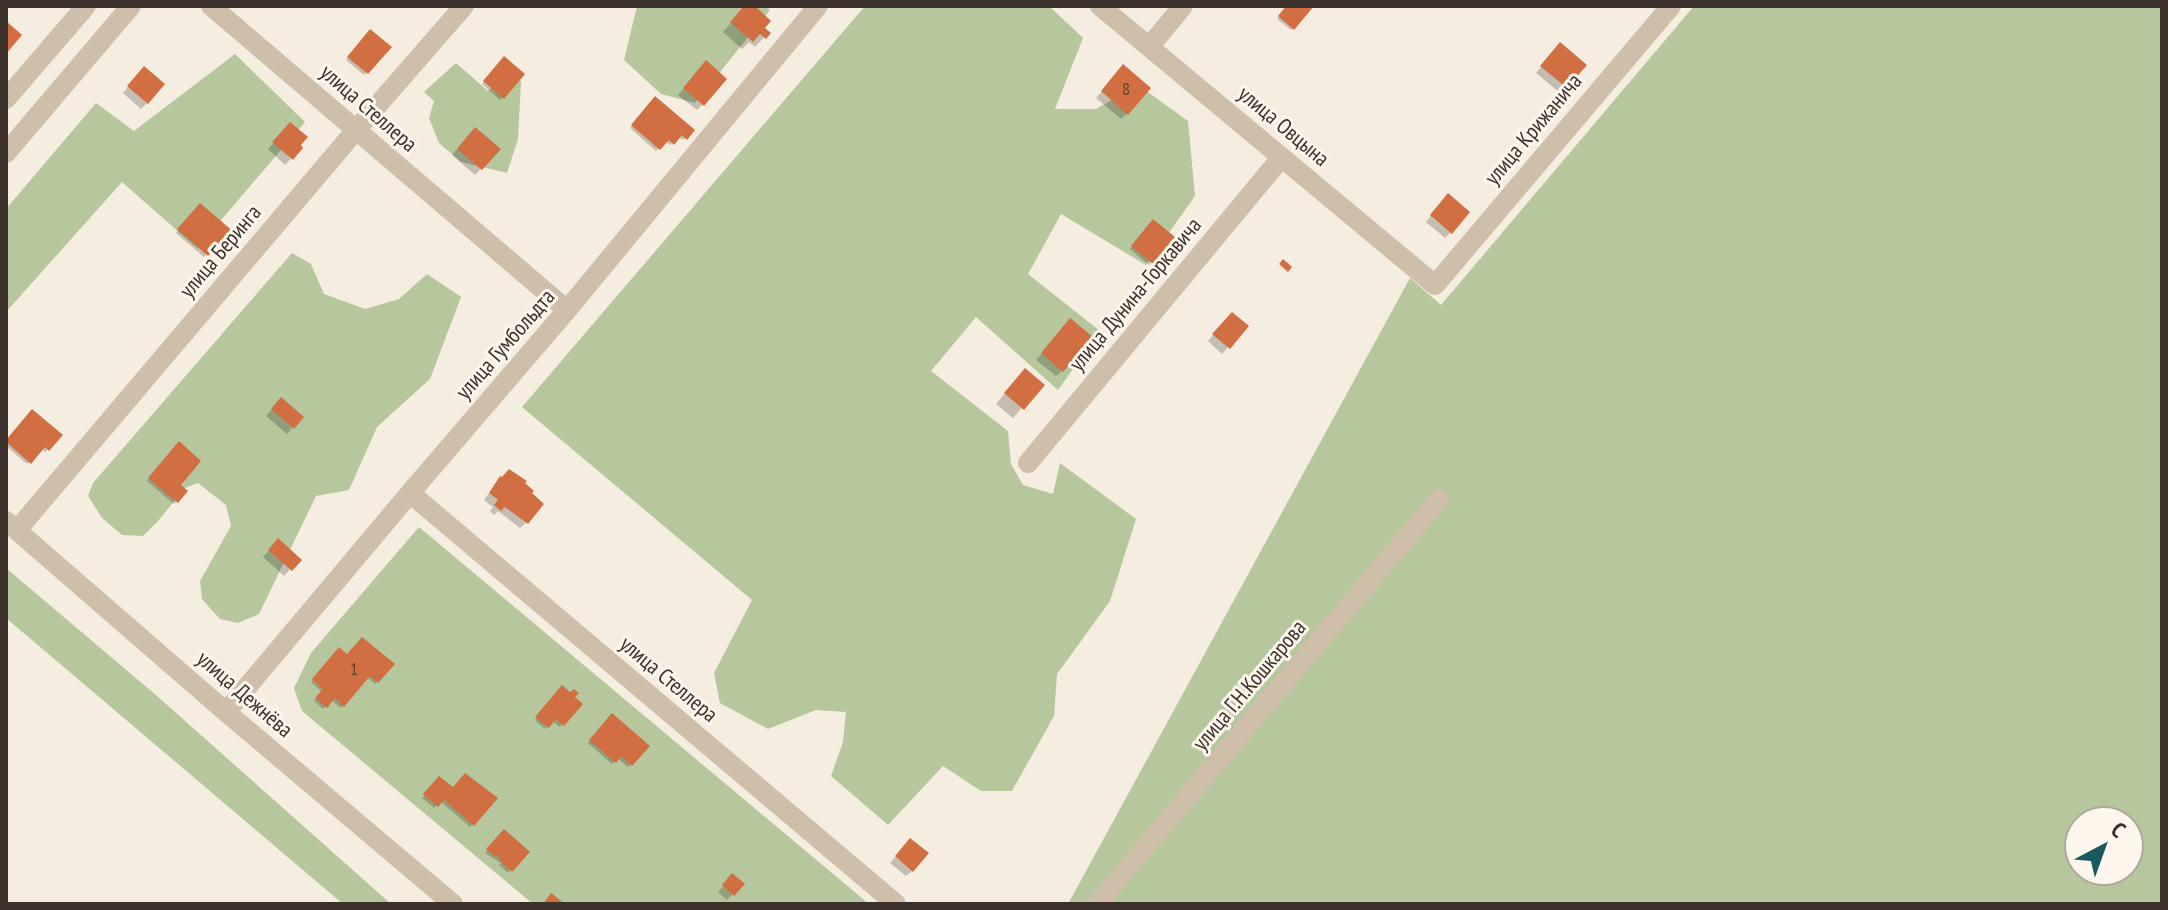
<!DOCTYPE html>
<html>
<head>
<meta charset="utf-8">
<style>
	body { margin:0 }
	#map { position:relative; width:2168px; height:910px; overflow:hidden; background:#f5eddf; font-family:"PT Sans Narrow",sans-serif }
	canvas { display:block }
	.frame { position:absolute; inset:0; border:8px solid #3c312a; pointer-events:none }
	.north { position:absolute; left:2064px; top:806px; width:80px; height:80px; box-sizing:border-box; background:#fcf6ed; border:2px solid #afa79f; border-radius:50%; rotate:41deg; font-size:22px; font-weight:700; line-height:32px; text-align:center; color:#3c312a }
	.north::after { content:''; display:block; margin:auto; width:28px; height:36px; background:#1a5862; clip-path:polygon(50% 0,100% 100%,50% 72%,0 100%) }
</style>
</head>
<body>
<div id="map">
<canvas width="2168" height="910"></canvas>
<div class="frame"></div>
<div class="north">С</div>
</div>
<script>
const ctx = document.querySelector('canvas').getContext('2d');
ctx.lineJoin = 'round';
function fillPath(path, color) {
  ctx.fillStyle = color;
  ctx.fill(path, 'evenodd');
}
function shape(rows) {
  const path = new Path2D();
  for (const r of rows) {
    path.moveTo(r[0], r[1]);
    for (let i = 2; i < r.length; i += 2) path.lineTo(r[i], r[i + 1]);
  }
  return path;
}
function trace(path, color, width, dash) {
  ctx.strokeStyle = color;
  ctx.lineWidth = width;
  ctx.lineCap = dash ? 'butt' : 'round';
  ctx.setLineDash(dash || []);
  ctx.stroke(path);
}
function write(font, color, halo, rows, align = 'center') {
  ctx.font = font + ' "PT Sans Narrow",sans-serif';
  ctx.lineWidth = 6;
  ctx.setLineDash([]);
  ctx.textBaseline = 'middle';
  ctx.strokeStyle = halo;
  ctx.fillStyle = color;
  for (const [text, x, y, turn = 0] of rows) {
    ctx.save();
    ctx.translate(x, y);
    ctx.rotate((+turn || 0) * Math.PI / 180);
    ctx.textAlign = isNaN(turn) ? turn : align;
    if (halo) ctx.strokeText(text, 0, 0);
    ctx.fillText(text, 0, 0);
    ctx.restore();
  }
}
fillPath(shape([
	[637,6,765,6,770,10,695,103,661,94,624,60],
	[865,6,1049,6,1083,38,1055,109,1096,109,1138,85,1188,121,1195,196,1146,265,1061,214,1028,274,1100,331,1058,390,976,317,931,371,1008,431,1011,464,1023,485,1053,494,1060,463,1136,519,1110,601,1057,674,1054,716,1012,791,981,791,943,766,888,825,831,776,843,742,846,712,816,710,768,729,720,703,714,673,752,600,522,407],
	[1694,6,2162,6,2162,904,1068,904,1410,278,1441,305],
	[2080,822,2128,822,2128,870,2080,870],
	[235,54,305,122,197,248,122,182,6,312,6,209,96,103,134,131],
	[456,63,488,91,513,66,521,82,518,139,507,173,461,162,439,143,429,118,434,101,424,92],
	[292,253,311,264,324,294,365,309,399,299,427,274,461,297,430,379,377,427,349,490,316,496,259,614,238,623,220,619,202,599,200,581,231,526,226,505,198,483,185,488,158,521,143,536,122,535,102,518,88,496,93,483],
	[419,527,869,904,533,904,302,711,294,688,311,653],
	[6,568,157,696,391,904,343,904,6,618]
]), '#b6c69d');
fillPath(shape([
	[746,6,751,6,762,28,768,33,755,47,749,42,742,49,723,32],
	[1288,6,1312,6,1291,30,1277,19],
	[371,32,389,47,364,75,346,60],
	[1555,51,1584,65,1560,93,1536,73],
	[504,59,522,74,500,100,482,84],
	[700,69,703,104,697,110,678,95],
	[1118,73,1127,113,1121,119,1096,98],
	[138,75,147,103,141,109,123,93],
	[656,99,692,130,683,140,678,137,670,145,665,141,656,151,630,128],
	[290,125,298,145,301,148,285,165,268,149],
	[469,135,481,169,475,175,452,155],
	[1442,202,1451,232,1445,238,1426,222],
	[200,205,232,233,218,250,214,246,204,257,176,233],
	[1153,221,1172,238,1149,265,1130,249],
	[1226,320,1246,327,1222,354,1208,341],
	[1065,326,1062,371,1056,376,1036,360],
	[1016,380,1042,385,1013,418,996,404],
	[275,406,301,417,287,434,266,416],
	[33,412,60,435,45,452,41,448,27,464,6,446,6,442],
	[179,444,178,485,186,491,174,504,147,481],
	[500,478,526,523,520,528,498,511,494,515,490,511,493,507,484,500],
	[278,541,299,560,284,576,263,557],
	[339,650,347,657,392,665,375,684,367,677,341,708,331,700,323,709,314,701,322,692,311,682],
	[562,688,580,704,560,727,552,721,545,729,535,720],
	[612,716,647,746,628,767,617,758,612,764,588,743],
	[439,778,453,790,495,798,470,827,440,801,434,808,422,798],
	[504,831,527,852,508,873,499,865,501,863,485,853],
	[905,846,912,871,906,876,890,863],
	[732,876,742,884,727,900,718,892]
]), '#0003');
fillPath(shape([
	[744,6,755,6,771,21,765,28,771,33,766,39,760,34,753,42,730,22],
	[1286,6,1314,6,1294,30,1278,16],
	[6,21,22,35,6,54],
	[370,29,392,47,368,74,347,57],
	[1560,42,1587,65,1567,88,1540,66],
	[504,56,525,74,504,99,483,81],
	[706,60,727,79,704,106,683,88],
	[1123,64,1151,88,1128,115,1101,91],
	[144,66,165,84,148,104,127,86],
	[655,96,695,130,687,140,682,135,674,145,669,140,660,150,631,125],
	[290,122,308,137,301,145,303,148,293,160,272,142],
	[475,127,501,149,482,170,457,149],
	[1448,193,1470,212,1452,234,1430,215],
	[200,203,235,233,222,249,217,245,208,256,177,229],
	[1153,219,1175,237,1153,264,1131,246],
	[1283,259,1292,267,1288,272,1279,264],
	[1232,312,1249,326,1230,349,1212,334],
	[1070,318,1093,337,1063,372,1041,353],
	[1025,368,1045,385,1024,410,1004,393],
	[281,397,304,417,294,429,271,409],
	[32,409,63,435,49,451,45,447,31,464,6,442,6,440],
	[179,441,201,461,181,485,188,491,178,503,148,478],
	[509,469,527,481,525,483,534,491,532,493,544,504,528,524,505,507,501,511,494,505,498,500,489,493,500,476,502,477],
	[278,538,302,560,292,571,268,550],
	[362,637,395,664,378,683,370,676,344,707,335,698,327,708,315,698,323,689,312,679,339,647,347,654],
	[562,685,570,692,574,689,579,693,575,697,583,704,564,726,556,719,549,728,535,717],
	[612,713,650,746,632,766,621,756,616,763,589,740],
	[465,773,498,798,474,826,444,800,438,807,423,794,439,776,453,787],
	[504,829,530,852,512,872,500,861,501,859,496,855,495,857,486,849],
	[910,838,929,853,913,872,895,856],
	[732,873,745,884,734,896,722,885],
	[551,893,565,904,543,904]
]), '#d16f42');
trace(shape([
	[211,6,567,310],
	[1100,6,1435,285,1671,6],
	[1149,47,1183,6],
	[6,99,86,6],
	[6,153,131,6],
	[1028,463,1281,158],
	[410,493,896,904],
	[6,521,226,712,453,904],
	[17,530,356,130,464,6],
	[226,712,410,493,567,310,818,6],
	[1097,904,1439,499]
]), '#cfbea9', 20);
write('18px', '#614030', null, [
	["8",1126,90],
	["1",354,670]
]);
write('22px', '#3c312a', '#fcf6ed', [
	["улица Стеллера",368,109,41],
	["улица Овцына",1283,127,40],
	["улица Крижанича",1534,130,-50],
	["улица Беринга",221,252,-50],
	["улица Дунина-Горкавича",1136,295,-50],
	["улица Гумбольдта",506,345,-49],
	["улица Стеллера",668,680,40],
	["улица Г.Н.Кошкарова",1250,686,-50],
	["улица Дежнёва",244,695,41]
]);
</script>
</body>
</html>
